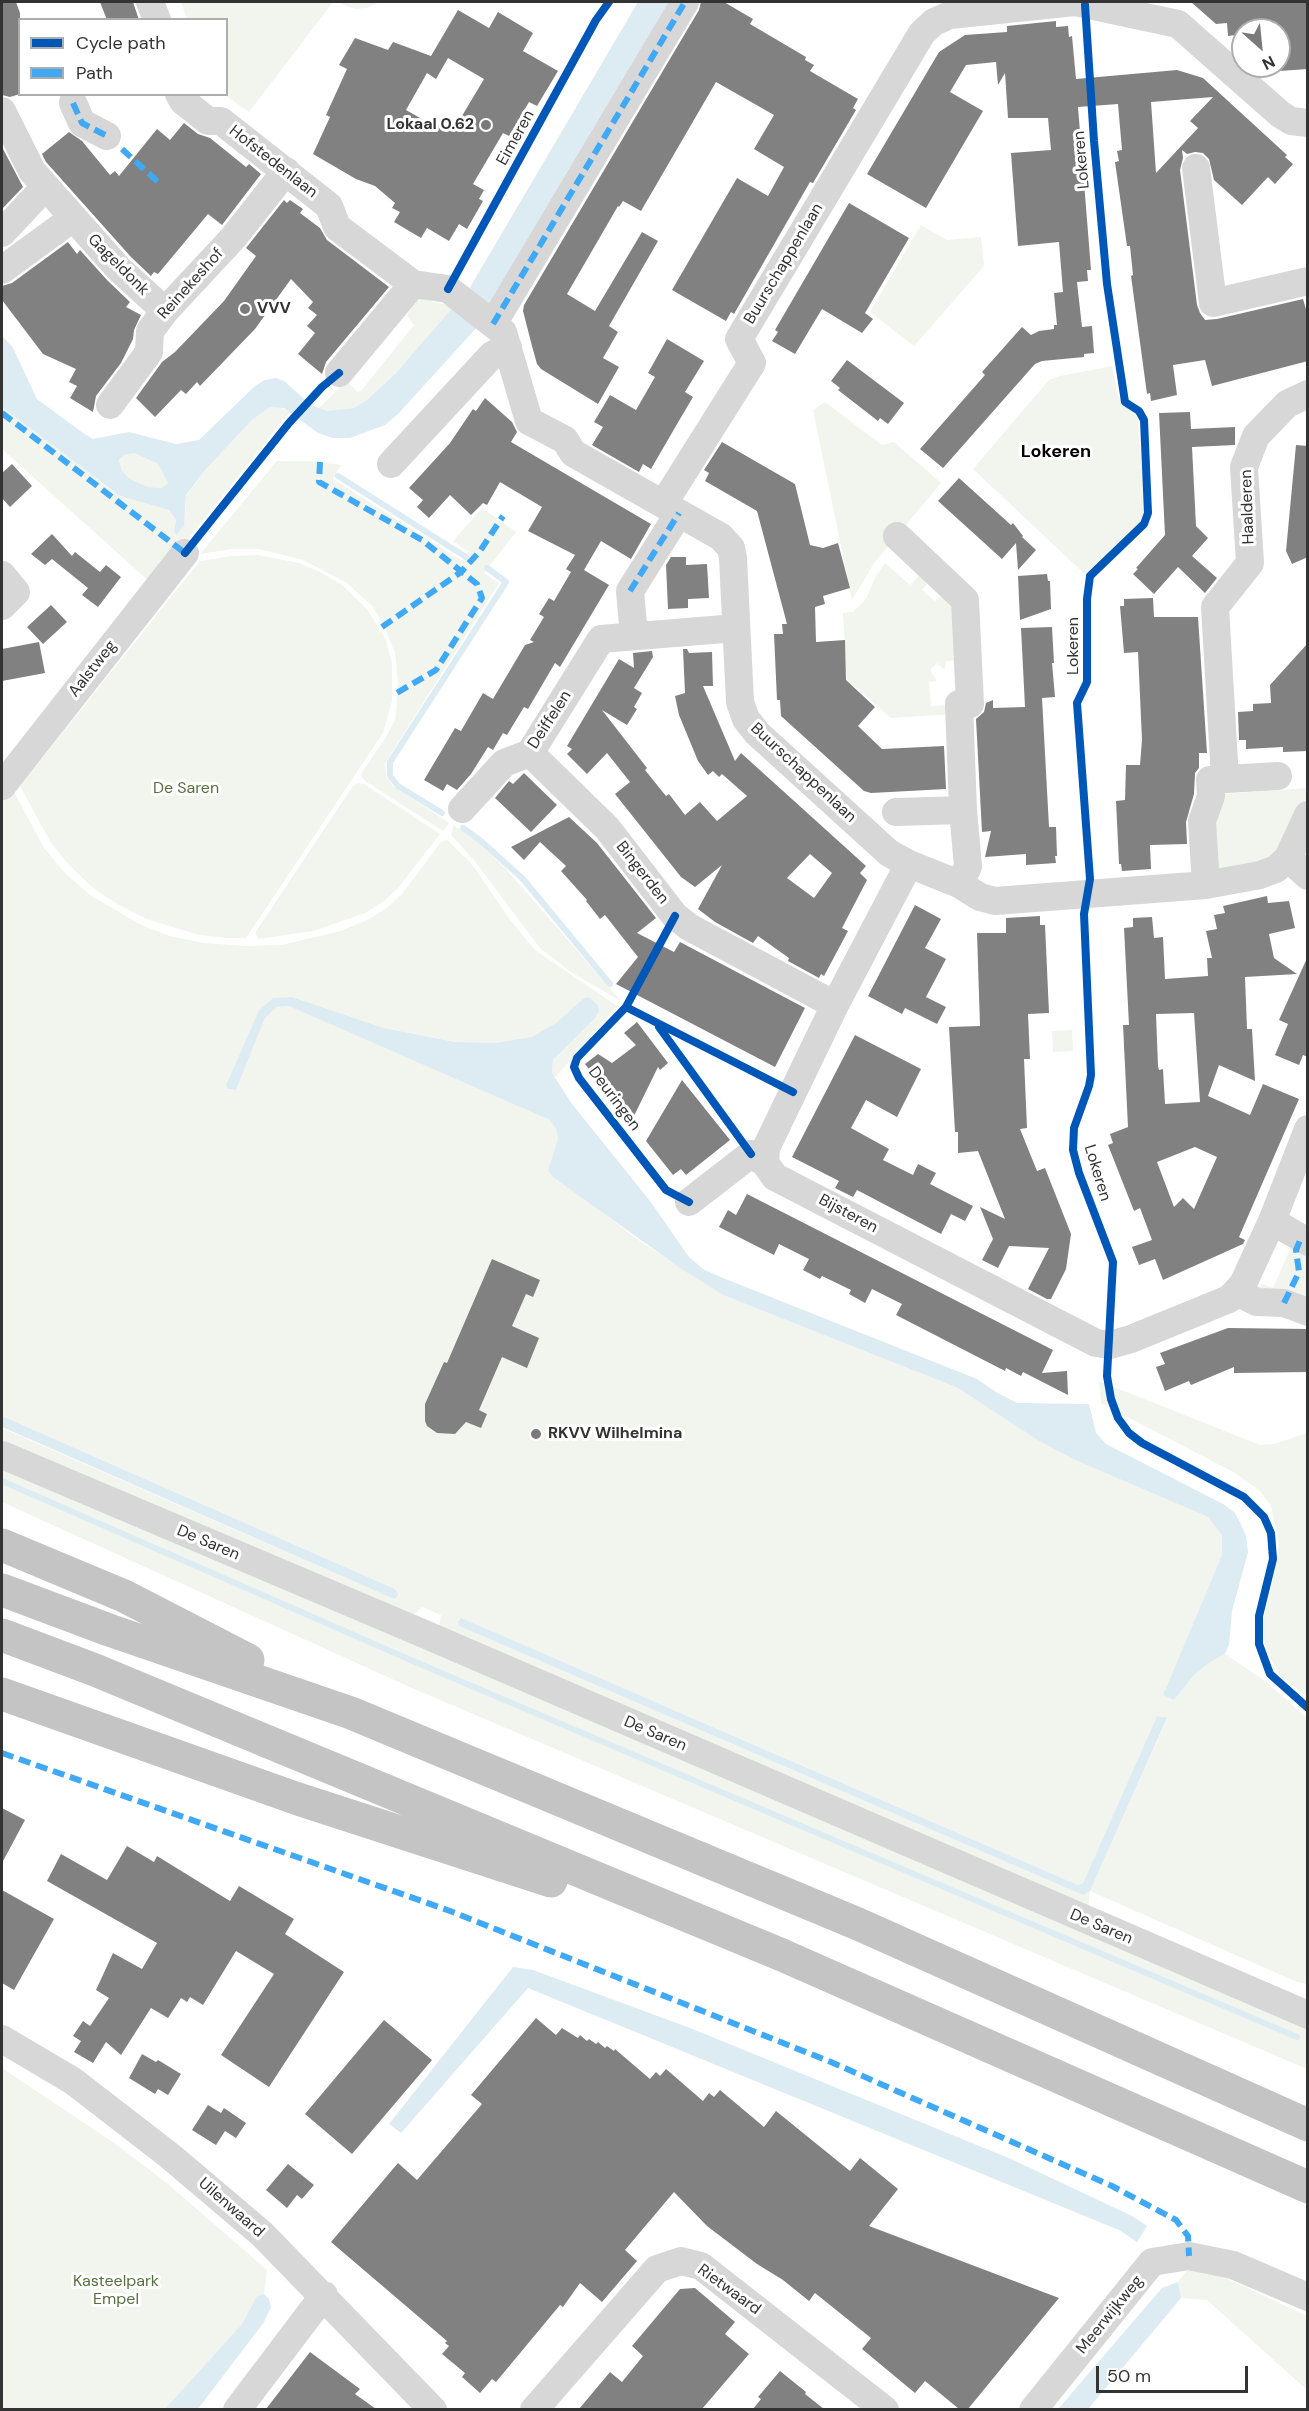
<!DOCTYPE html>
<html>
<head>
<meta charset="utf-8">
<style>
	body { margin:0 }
	#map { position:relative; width:1309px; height:2411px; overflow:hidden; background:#fff; font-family:"DM Sans",sans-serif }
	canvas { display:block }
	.frame { position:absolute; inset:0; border:3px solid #333; pointer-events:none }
	.legend { position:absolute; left:18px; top:18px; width:210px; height:78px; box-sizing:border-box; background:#fff; border:2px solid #adadad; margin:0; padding:8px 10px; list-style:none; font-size:18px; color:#333 }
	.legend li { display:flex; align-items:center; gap:12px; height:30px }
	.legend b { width:30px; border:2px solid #adadad }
	.north { position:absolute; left:1231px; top:18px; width:60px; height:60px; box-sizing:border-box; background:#fff; border:2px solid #adadad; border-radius:50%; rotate:153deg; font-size:16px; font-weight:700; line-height:24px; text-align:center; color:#333 }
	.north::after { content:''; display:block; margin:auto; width:21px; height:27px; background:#7a7a7a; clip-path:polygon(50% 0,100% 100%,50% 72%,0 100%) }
	.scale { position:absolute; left:1096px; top:2366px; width:152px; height:27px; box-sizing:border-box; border:3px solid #333; border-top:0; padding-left:8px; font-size:18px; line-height:21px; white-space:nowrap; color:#333; -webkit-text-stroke:4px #fff; paint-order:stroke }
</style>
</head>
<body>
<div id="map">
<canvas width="1309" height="2411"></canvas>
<div class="frame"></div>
<ul class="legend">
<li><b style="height:8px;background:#0057b8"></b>Cycle path</li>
<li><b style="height:8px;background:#3fa9f5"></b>Path</li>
</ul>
<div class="north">N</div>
<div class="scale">50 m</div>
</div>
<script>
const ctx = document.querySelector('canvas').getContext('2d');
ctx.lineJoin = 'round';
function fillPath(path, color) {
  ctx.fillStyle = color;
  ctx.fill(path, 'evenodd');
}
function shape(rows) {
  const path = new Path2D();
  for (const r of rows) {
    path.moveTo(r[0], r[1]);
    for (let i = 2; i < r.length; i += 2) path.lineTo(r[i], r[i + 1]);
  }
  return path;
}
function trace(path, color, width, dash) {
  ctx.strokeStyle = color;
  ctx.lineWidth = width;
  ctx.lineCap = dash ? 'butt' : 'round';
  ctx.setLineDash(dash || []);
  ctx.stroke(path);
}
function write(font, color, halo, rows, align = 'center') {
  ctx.font = font + ' "DM Sans",sans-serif';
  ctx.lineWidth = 6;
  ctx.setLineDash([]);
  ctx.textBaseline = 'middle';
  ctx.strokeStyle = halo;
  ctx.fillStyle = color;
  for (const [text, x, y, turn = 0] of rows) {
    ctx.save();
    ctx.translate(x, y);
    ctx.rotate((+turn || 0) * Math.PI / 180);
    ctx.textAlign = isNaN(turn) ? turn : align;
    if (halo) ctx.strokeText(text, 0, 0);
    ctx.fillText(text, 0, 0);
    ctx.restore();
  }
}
fillPath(shape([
	[181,2,333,2,249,112,225,95,226,20,187,19],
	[339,2,379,2,367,8,356,9,346,6],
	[921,225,947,240,981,237,984,266,914,346,870,312],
	[418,298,455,307,396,373,367,400,354,408,327,411,318,409,346,381,358,392,361,391,414,325,407,315],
	[1112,366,1118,397,1125,402,1134,405,1137,412,1144,492,1149,509,1148,518,1091,580,973,469,1049,380,1060,376],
	[825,402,882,445,894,442,941,483,874,563,852,600,813,410],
	[277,406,290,412,152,584,2,449,2,407,120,496,169,510,176,520,174,531,185,518,186,496,206,469,252,420,270,407],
	[134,453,158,464,168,483,161,488,148,487,130,479,122,471,119,460,124,455],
	[277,461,311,461,341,465,333,479,462,561,469,552,453,541,482,508,516,532,484,573,499,583,385,763,386,777,393,786,449,823,443,831,365,781,362,777,361,774,386,737,395,720,397,702,398,681,395,653,384,626,372,606,347,583,303,560,259,549,232,549,200,554],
	[258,555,299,563,320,572,342,585,367,609,386,640,392,664,392,701,383,733,246,938,226,938,199,935,147,919,117,904,92,887,70,866,51,843,20,786,200,561,232,556],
	[885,563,910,585,923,571,931,579,922,590,935,601,947,589,955,611,961,660,946,661,945,669,943,669,937,663,930,670,937,681,929,682,931,706,947,705,953,714,891,718,847,680,843,613,853,612,866,599,876,576],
	[358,783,364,784,440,834,398,888,384,901,365,913,313,931,259,939,255,933,353,786],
	[12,788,44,848,65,873,90,895,141,925,170,936,204,943,245,946,281,945,341,931,369,919,388,907,402,894,441,842,447,840,471,863,511,921,535,950,617,1006,554,1079,552,1073,553,1060,599,1011,598,1005,589,997,584,998,556,1023,532,1038,496,1043,455,1042,384,1028,292,997,273,998,259,1010,226,1085,228,1089,236,1090,265,1018,277,1007,289,1006,353,1032,550,1120,556,1129,558,1139,548,1170,641,1242,723,1295,958,1388,1039,1441,1075,1460,1208,1517,1217,1526,1222,1535,1222,1555,1163,1695,1174,1700,1194,1675,1210,1661,1225,1654,1265,1681,1307,1718,1307,1984,1297,1982,1090,1891,1088,1912,439,1626,441,1615,422,1607,414,1615,2,1446,2,1428,394,1599,397,1597,395,1589,2,1416,2,792],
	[458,1622,672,1709,1078,1885,1083,1883,1157,1716,1167,1719,1090,1891,1083,1895,459,1626],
	[1307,788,1307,799,1295,819,1276,861,1209,875,1202,801,1224,794],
	[453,825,478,842,505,868,622,1002,571,972,540,948,474,860,451,835],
	[1072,1030,1073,1051,1053,1052,1052,1031],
	[1294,1240,1307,1249,1307,1304,1257,1293,1261,1284,1273,1288],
	[1099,1381,1260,1445,1274,1444,1307,1433,1307,1697,1280,1676,1266,1650,1262,1624,1271,1590,1279,1545,1271,1506,1259,1490,1235,1473,1101,1403],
	[2,1463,1307,2023,1307,2069,405,1685,2,1502],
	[2,2068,117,2145,168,2184,267,2270,264,2294,257,2296,242,2324,165,2409,2,2409],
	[1188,2269,1217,2274,1307,2316,1307,2390,1207,2300,1181,2298,1178,2282]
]), '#f1f5ed');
fillPath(shape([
	[638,2,669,2,479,325,398,414,385,425,350,438,333,438,318,433,284,408,270,407,252,420,206,469,186,495,184,526,176,535,174,531,176,520,169,510,120,496,2,407,2,336,12,346,37,399,83,433,93,439,129,432,176,444,199,440,255,386,265,380,276,378,284,381,311,405,327,411,354,408,367,400,396,373,469,289],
	[134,453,158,464,168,483,161,488,148,487,130,479,122,471,119,460,124,455],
	[292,997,384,1028,455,1042,496,1043,532,1037,556,1023,584,998,589,997,598,1005,599,1011,595,1018,553,1060,552,1073,572,1104,650,1201,689,1257,703,1269,723,1278,977,1379,996,1392,1017,1403,1089,1404,1096,1433,1106,1444,1223,1504,1234,1512,1240,1522,1246,1536,1248,1552,1232,1611,1229,1645,1225,1654,1210,1662,1194,1675,1174,1700,1163,1695,1222,1555,1222,1535,1208,1517,1075,1460,1039,1441,958,1388,723,1295,680,1268,553,1177,548,1170,558,1139,556,1129,550,1120,289,1006,277,1007,265,1018,236,1090,228,1089,226,1085,259,1010,273,998],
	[2,1416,395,1589,398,1594,397,1597,394,1599,2,1427],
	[461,1618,1078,1885,1083,1883,1157,1716,1167,1718,1090,1891,1083,1895,459,1626,458,1622],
	[513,1967,533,1970,690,2028,1011,2159,1132,2216,1147,2226,1137,2242,1119,2230,528,1988,401,2133,389,2124],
	[1178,2282,1181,2298,1088,2409,1058,2409,1162,2288],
	[264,2294,269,2299,271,2307,264,2322,198,2409,165,2409,242,2324,257,2296]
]), '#ddebf3');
trace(shape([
	[338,476,466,557],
	[442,813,398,786,390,776,390,762,506,582,487,568],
	[463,828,481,841,523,879,610,984],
	[2,1481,413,1661,1297,2037]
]), '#ddebf3', 6);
fillPath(shape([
	[2,2,16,2,20,13,20,94,10,97,2,95],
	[100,2,133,2,139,20,107,20],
	[701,2,724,2,753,19,750,24,806,57,805,60,814,65,810,71,858,99,853,108,856,110,813,183,810,182,734,314,731,312,726,321,672,290,737,178,768,196,784,167,754,149,774,115,716,82,641,211,623,201,619,207,618,206,567,294,595,311,642,232,658,241,609,326,618,332,603,358,619,367,598,404,541,369,537,364,532,346,523,311,524,305,699,10],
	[1191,2,1308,2,1308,69,1279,71,1279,30,1243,30,1243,34,1228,36,1227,23,1216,24],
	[458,10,489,28,498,12,533,33,523,51,558,71,537,106,529,102,509,136,503,133,473,184,484,190,479,199,483,201,467,229,459,224,449,241,427,228,421,238,394,222,400,212,392,208,395,203,375,186,356,179,313,154,330,117,326,115,347,69,339,65,355,38,388,50,393,42,431,56],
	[448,58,484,79,453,131,439,123,436,127,406,110,427,73,436,79],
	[1056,21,1056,27,1068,26,1069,37,1072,36,1076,79,1177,70,1203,78,1287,155,1285,157,1293,164,1275,184,1268,177,1242,205,1214,180,1209,159,1203,153,1195,152,1187,154,1182,150,1183,158,1180,170,1197,305,1200,313,1205,320,1217,319,1303,299,1308,316,1308,361,1212,386,1205,360,1173,365,1177,395,1151,401,1150,393,1147,394,1131,276,1133,275,1130,246,1127,246,1115,162,1119,161,1117,151,1122,150,1118,104,1078,107,1091,270,1087,270,1088,281,1077,282,1082,327,1092,326,1094,353,1084,354,1084,357,1042,361,1035,364,943,468,920,449,985,375,982,372,1022,327,1031,335,1039,331,1054,329,1054,325,1057,325,1054,293,1063,292,1059,242,1018,246,1011,153,1051,150,1048,118,1008,118,1005,73,998,85,996,62,966,65,950,92,983,111,926,208,867,174,939,52,965,35,1007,32,1007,26],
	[1213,97,1190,121,1198,128,1156,173,1151,102],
	[184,123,198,134,210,138,246,167,249,164,261,174,222,225,208,214,158,274,154,272,151,276,131,257,46,162,42,154,69,132,82,141,110,175,115,171,119,176,157,129,170,140],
	[2,147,23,187,2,209],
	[284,200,287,203,290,200,303,209,300,213,320,228,327,240,389,287,326,362,322,374,298,354,315,333,307,326,317,315,308,308,313,302,291,279,255,329,200,386,197,382,186,394,181,390,155,417,136,398,162,362,175,352,224,301,256,256,246,248],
	[849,203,909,238,865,313,873,319,862,333,822,309,795,354,772,341,778,332,775,330],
	[68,242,77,254,80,250,107,280,130,302,126,307,141,315,134,330,133,339,121,363,96,396,93,412,70,398,77,386,69,382,76,369,43,354,2,300,2,286,12,283],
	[667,339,704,361,685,392,693,397,680,419,651,469,643,464,639,472,592,445,603,427,594,422,610,395,636,410,655,377,648,373],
	[847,360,904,403,888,424,880,418,878,421,838,390,840,388,831,381],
	[485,398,512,422,517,432,511,442,651,524,631,559,601,541,584,570,609,585,560,667,555,663,528,709,524,707,507,735,503,733,493,750,488,747,471,774,457,790,447,784,443,791,424,780,455,728,461,731,483,693,493,699,525,645,534,642,530,640,544,617,539,614,549,598,554,601,571,572,566,569,575,555,528,531,542,507,500,482,487,505,483,503,471,515,450,495,429,518,417,507,423,500,409,488,450,443,473,409,476,411],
	[1190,412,1191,429,1235,427,1235,445,1192,447,1196,526,1208,538,1192,556,1217,578,1205,593,1178,567,1154,594,1133,574,1138,569,1136,568,1165,535,1159,413],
	[722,442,795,484,810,545,823,548,838,543,850,588,823,596,825,604,815,607,816,642,845,640,846,680,875,707,858,726,882,749,944,746,946,789,871,793,864,791,781,716,780,700,777,700,774,634,783,634,782,624,787,624,757,511,705,481,709,473,704,470],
	[1296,445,1308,446,1308,557,1292,564,1286,551],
	[12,464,32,486,10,507,2,498,2,473],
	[959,478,1011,525,1013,523,1023,536,1022,537,1036,550,1018,570,1016,543,1002,559,938,501],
	[52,534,72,556,75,552,100,572,106,565,121,577,98,607,82,595,88,588,52,559,45,565,31,554],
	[671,557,686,557,686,565,707,564,709,598,688,599,688,608,668,609,666,565],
	[1047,574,1048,581,1050,581,1051,609,1020,620,1018,576],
	[1153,598,1154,617,1198,617,1207,753,1199,753,1199,768,1195,773,1194,794,1186,822,1187,844,1150,845,1151,869,1122,871,1121,864,1119,864,1116,801,1125,800,1126,765,1140,765,1142,740,1138,652,1124,653,1120,606,1124,606,1124,599],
	[51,605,67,622,43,644,27,627],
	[1052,627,1054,663,1052,663,1055,697,1042,698,1049,827,1056,827,1057,856,1055,856,1056,863,1026,865,1026,854,985,857,991,831,982,832,976,719,984,712,986,703,993,700,993,708,1025,707,1021,628],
	[39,642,45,673,2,681,2,649],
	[1308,643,1308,751,1283,752,1283,747,1246,749,1246,740,1239,740,1238,712,1253,711,1253,704,1271,703,1270,685],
	[683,649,687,649,689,653,712,652,713,686,703,686,735,761,741,753,866,866,860,873,867,880,842,928,848,931,824,976,821,974,819,978,788,961,789,958,758,936,753,943,715,922,698,909,722,865,695,887,681,877,615,794,630,782,607,753,587,774,567,754,572,749,567,746,619,659,634,668,633,653,652,651,653,657,634,688,642,693,634,707,637,709,627,725,602,710,647,768,645,770,666,796,669,794,685,815,700,802,717,821,747,796,722,774,719,777,713,771,708,775,698,761,679,715,675,696,685,693],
	[810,854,832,873,814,898,787,878],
	[524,773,557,805,531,832,495,798,509,781,513,784],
	[569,817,597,843,656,918,637,933,674,952,680,942,805,1008,775,1067,616,984,638,957,605,915,600,919,586,901,587,900,561,871,566,866,540,842,524,860,511,847],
	[1267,896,1268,903,1289,901,1295,928,1269,934,1274,958,1297,974,1245,977,1247,1029,1252,1029,1255,1081,1219,1065,1208,1096,1250,1115,1263,1084,1299,1099,1239,1237,1245,1240,1243,1244,1163,1280,1155,1259,1139,1265,1132,1247,1152,1240,1140,1208,1134,1211,1108,1145,1113,1143,1110,1134,1128,1127,1123,1025,1129,1025,1124,928,1133,927,1133,918,1152,917,1154,938,1163,937,1165,979,1208,976,1207,958,1212,958,1206,931,1217,929,1214,915,1225,913,1223,906],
	[1194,1013,1200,1102,1165,1104,1163,1069,1159,1070,1158,1066,1156,1014],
	[1195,1147,1217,1157,1194,1209,1183,1198,1174,1207,1157,1162],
	[915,905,941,919,925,948,946,959,926,997,946,1007,937,1024,905,1008,902,1014,868,996],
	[1040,916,1040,925,1045,925,1049,1013,1028,1014,1030,1059,1024,1059,1027,1128,1020,1129,1037,1171,1045,1168,1071,1234,1066,1269,1051,1299,1047,1299,1028,1289,1049,1248,1009,1246,998,1268,982,1260,993,1239,980,1207,1005,1219,978,1151,958,1153,958,1132,955,1132,949,1027,980,1026,977,933,1006,933,1006,918],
	[1308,956,1308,1057,1303,1055,1299,1065,1275,1055,1288,1024,1279,1020],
	[637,1022,668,1063,660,1070,658,1067,631,1122,585,1064,598,1054,612,1063,636,1045,624,1033],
	[855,1035,921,1069,897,1117,866,1100,851,1128,889,1149,883,1160,913,1175,918,1164,936,1173,930,1184,973,1206,965,1221,951,1214,941,1234,857,1190,853,1197,835,1188,839,1181,792,1157],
	[682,1080,730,1140,686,1175,681,1169,673,1175,646,1141],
	[747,1194,1053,1350,1042,1373,1067,1371,1068,1395,1023,1372,1021,1376,1006,1368,1005,1371,896,1315,902,1304,872,1289,865,1303,849,1294,851,1290,822,1276,820,1279,803,1270,809,1259,779,1244,774,1255,719,1227,728,1210,736,1215],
	[492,1259,540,1280,533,1297,526,1294,512,1326,539,1338,527,1368,502,1357,479,1410,487,1414,481,1428,466,1422,455,1434,437,1433,427,1426,425,1421,425,1404,444,1362,447,1363],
	[1228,1328,1308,1329,1308,1372,1234,1373,1234,1367,1191,1385,1189,1381,1165,1391,1156,1367,1165,1364,1160,1353],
	[2,1808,25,1820,2,1863],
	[127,1846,154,1862,157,1856,230,1901,239,1886,294,1919,285,1934,344,1972,269,2087,221,2055,274,1974,236,1951,203,2005,190,1997,187,2002,181,1998,168,2018,151,2008,121,2055,106,2042,93,2063,74,2052,81,2041,73,2036,83,2021,90,2026,109,1998,96,1990,113,1953,142,1969,157,1943,47,1881,61,1854,107,1880],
	[2,1890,54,1919,14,1990,2,1983],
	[536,2018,556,2035,562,2028,578,2038,580,2035,587,2041,589,2039,596,2044,598,2042,605,2048,607,2046,614,2051,615,2049,650,2079,656,2072,660,2076,666,2069,703,2101,709,2093,714,2097,720,2090,764,2127,776,2111,850,2171,860,2158,898,2189,869,2226,1059,2298,968,2409,959,2409,925,2381,915,2393,862,2349,871,2338,815,2293,809,2301,783,2280,757,2264,707,2226,674,2192,625,2250,637,2261,602,2302,580,2283,563,2307,560,2305,496,2382,492,2379,480,2393,462,2377,465,2373,442,2354,449,2346,445,2343,447,2341,331,2242,398,2163,417,2180,482,2104,471,2095],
	[384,2020,432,2060,352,2154,305,2114],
	[142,2054,156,2062,158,2060,181,2074,168,2095,158,2089,155,2094,129,2078],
	[208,2105,221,2113,224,2108,246,2123,236,2138,225,2131,216,2145,192,2130],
	[288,2164,314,2185,302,2199,297,2195,287,2208,266,2190],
	[695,2288,735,2322,725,2334,749,2354,702,2409,579,2409,610,2372,622,2382,643,2356,632,2346,680,2289],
	[310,2352,360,2389,355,2394,376,2409,266,2409],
	[780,2371,806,2392,805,2394,824,2409,753,2409,761,2399,758,2397]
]), '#818181');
trace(shape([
	[150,2,157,20],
	[179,94,183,101,208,121,221,121,329,206,337,227,413,284,448,289,503,332,529,421,565,440,573,453,721,537,731,548,733,558,740,702,746,719,757,733,889,853,909,864,959,884,980,897,995,901,1206,885,1260,875,1276,869,1288,858,1308,815],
	[73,103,82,123,107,136],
	[2,111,32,171,119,269,165,311],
	[1196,168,1213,303,1308,281],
	[2,233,45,187],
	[2,270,73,218],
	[493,324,685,2],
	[339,373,413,284],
	[110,405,149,352,150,331,165,311,233,238,286,171],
	[391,464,492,355,508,347],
	[664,503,752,363,739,339,922,33,934,22,950,15,1075,2,1178,24,1280,114,1291,121,1308,123],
	[897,536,965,600,970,704,959,704,963,810,968,867,959,884],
	[2,575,16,592,2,606],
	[634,636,630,591,679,513],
	[530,753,607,828,675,916,689,927,835,1005],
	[1225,778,1215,607,1250,563,1244,467,1256,436,1287,404,1308,394],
	[2,786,185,553],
	[462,809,504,763,530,753,601,639,736,628],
	[896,812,963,810],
	[1288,858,1308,876],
	[1206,885,1202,821,1211,796,1210,780,1278,776],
	[765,1163,766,1148,835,1005,909,864],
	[689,1202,751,1154,765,1163,775,1177,1096,1343,1110,1345,1131,1339,1229,1299,1236,1292,1243,1284,1272,1221,1308,1129],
	[1272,1221,1308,1242],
	[1236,1292,1257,1302,1284,1303,1308,1312],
	[2,1455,422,1633,1308,2015],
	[2,2039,73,2081,170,2156,262,2234,433,2410],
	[237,2410,324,2295],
	[534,2410,657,2269,681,2261,701,2266,885,2410],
	[1033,2410,1152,2262,1189,2256,1233,2265,1308,2297]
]), '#d7d7d7', 28);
trace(shape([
	[2,1545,124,1596,248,1660],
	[2,1590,109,1630,351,1713,858,1924,1308,2125],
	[2,1635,95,1670,782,1955,1308,2187],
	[2,1694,298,1799,551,1881]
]), '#c4c4c4', 33);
trace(shape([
	[73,103,82,123,107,136],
	[122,149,158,182],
	[493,324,685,2],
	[2,413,185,553],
	[320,462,319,482,422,540,477,584,482,598,436,670,395,694],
	[630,591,679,513],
	[382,627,461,572,480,551,503,516],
	[1284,1303,1299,1272,1296,1250,1301,1238],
	[2,1753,450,1911,831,2062,1112,2186,1176,2220,1188,2236,1189,2256]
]), '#3fa9f5', 6, [12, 6]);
trace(shape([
	[1085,5,1094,141,1107,284,1125,402,1139,411,1144,420,1148,513,1144,524,1090,576,1087,599,1087,682,1077,703,1090,879,1084,914,1091,1075,1089,1086,1074,1128,1073,1150,1079,1173,1113,1262,1107,1376,1111,1399,1118,1418,1129,1433,1142,1443,1244,1497,1264,1517,1271,1533,1273,1559,1259,1616,1259,1644,1270,1674,1308,1708],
	[448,289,596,20,609,2],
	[185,553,289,423,322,387,339,373],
	[675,916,626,1007,577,1058,574,1067,579,1078,666,1190,689,1202],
	[626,1007,793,1092],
	[659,1027,751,1154]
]), '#0057b8', 8);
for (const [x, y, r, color] of [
	[486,125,6,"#7a7a7a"],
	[245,309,6,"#7a7a7a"],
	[536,1434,6,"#7a7a7a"]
]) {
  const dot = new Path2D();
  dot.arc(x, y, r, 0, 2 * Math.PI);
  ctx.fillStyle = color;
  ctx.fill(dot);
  trace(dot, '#fff', 2);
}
write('bold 16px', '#333', '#fff', [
	["Lokaal 0.62",474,125,"right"],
	["VVV",257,309],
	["RKVV Wilhelmina",548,1434]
], 'left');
write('16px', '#333', '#fff', [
	["Eimeren",516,138,-61],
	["Lokeren",1082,160,-95],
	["Hofstedenlaan",273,162,38],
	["Buurschappenlaan",784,264,-59],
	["Gageldonk",118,265,45],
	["Reinekeshof",191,284,-48],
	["Haalderen",1248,507,-92],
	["Lokeren",1074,646,-90],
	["Aalstweg",93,669,-52],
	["Deiffelen",550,720,-57],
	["Buurschappenlaan",803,773,43],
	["Bingerden",642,873,52],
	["Deuringen",614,1099,53],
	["Lokeren",1097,1173,73],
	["Bijsteren",848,1214,28],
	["De Saren",208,1543,23],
	["De Saren",655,1734,23],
	["De Saren",1101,1927,23],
	["Uilenwaard",231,2208,41],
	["Rietwaard",729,2290,36],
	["Meerwijkweg",1110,2315,-51]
]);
write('16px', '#56703f', '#fff', [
	["De Saren",186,789],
	["Kasteelpark",116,2282],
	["Empel",116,2300]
]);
write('bold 18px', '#000', '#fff', [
	["Lokeren",1056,452]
]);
</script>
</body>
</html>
